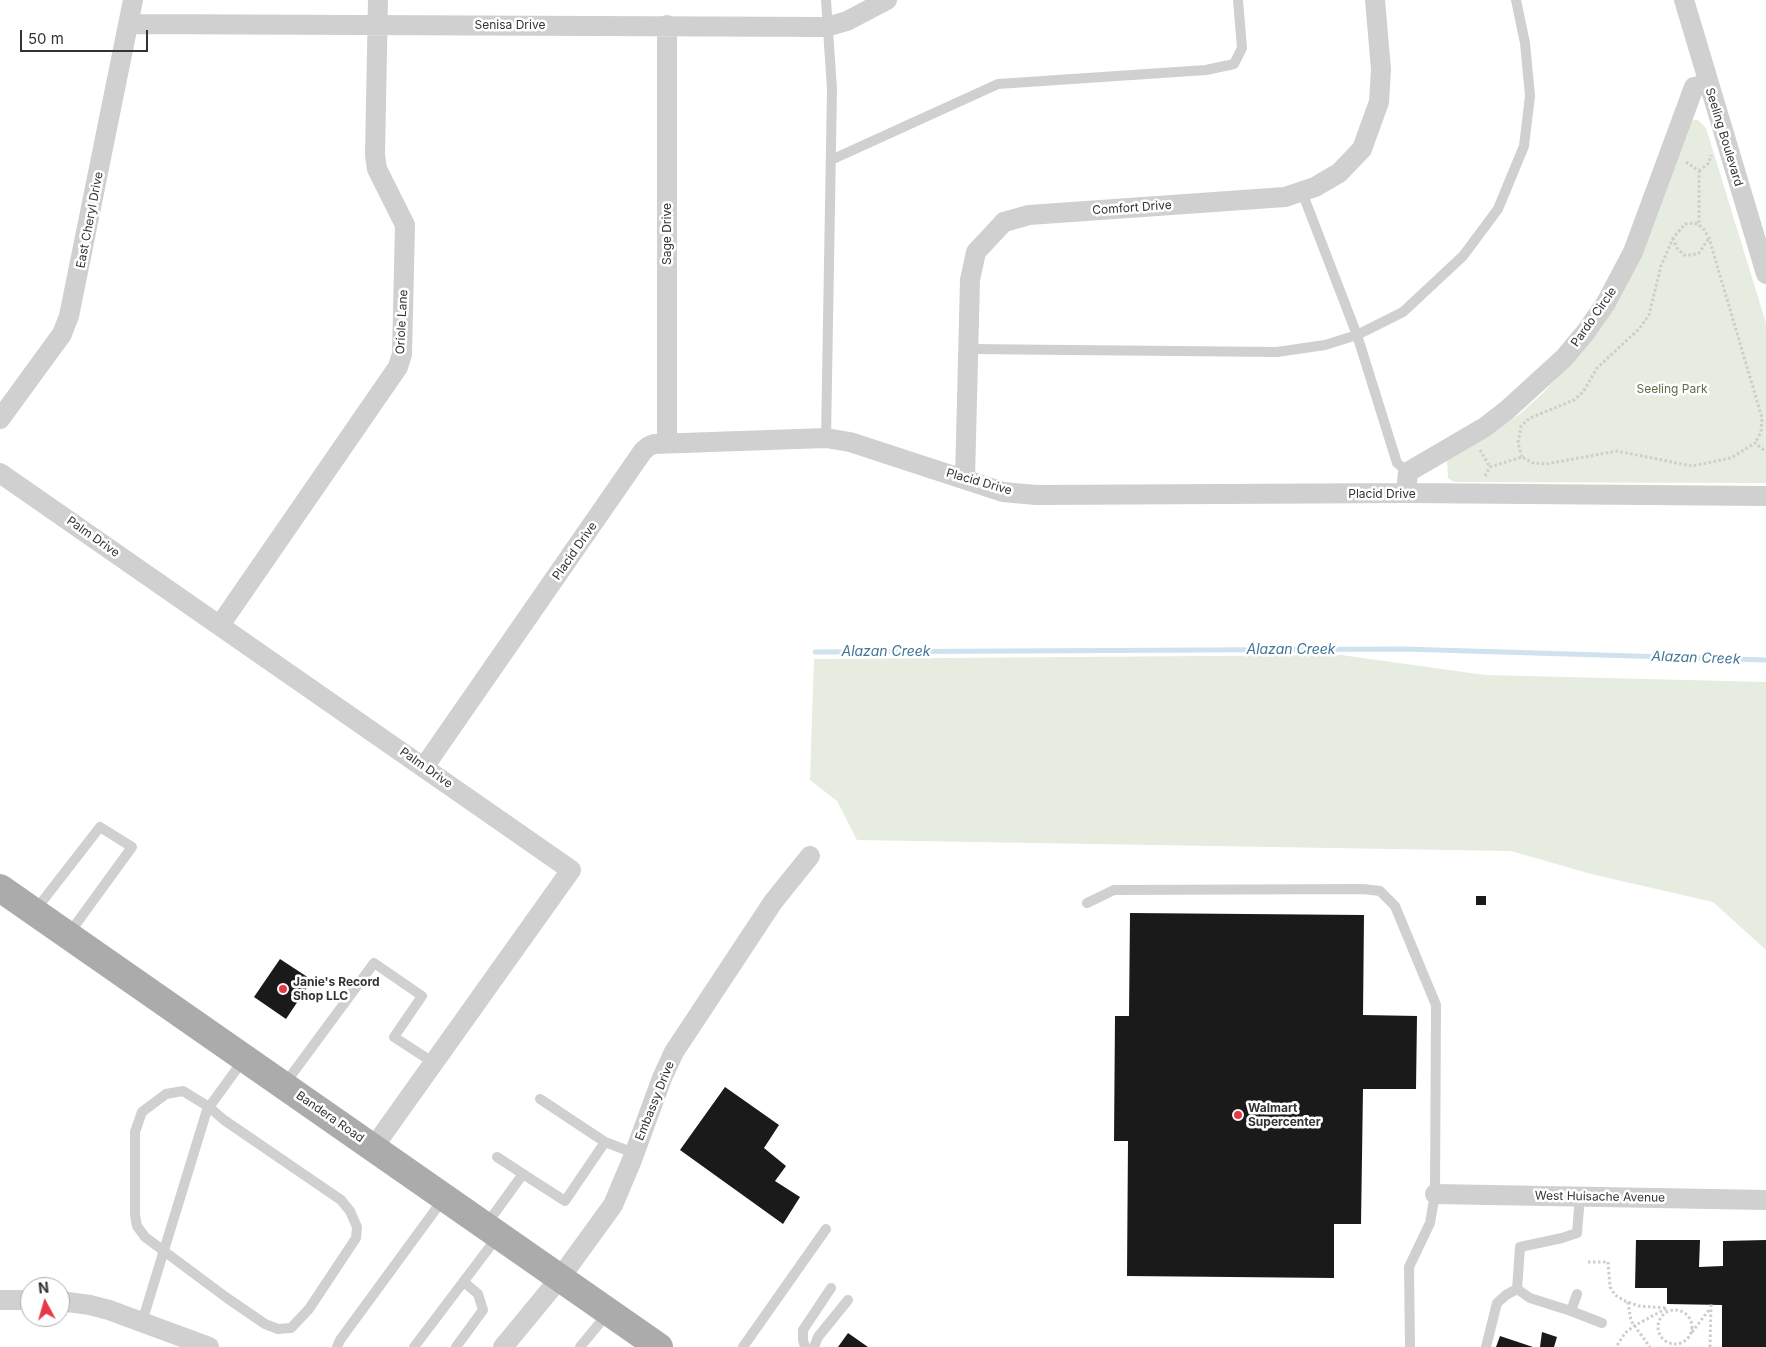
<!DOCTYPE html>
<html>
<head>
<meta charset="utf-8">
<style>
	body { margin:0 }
	#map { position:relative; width:1766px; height:1347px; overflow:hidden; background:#fff; font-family:Inter,sans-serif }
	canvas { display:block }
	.north { position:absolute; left:20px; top:1277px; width:50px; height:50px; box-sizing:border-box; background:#fff; border:1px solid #adadad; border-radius:50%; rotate:354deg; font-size:14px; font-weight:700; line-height:20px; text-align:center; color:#333 }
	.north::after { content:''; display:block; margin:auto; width:18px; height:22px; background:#e63946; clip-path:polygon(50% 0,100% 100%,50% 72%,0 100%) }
	.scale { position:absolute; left:20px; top:30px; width:128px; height:22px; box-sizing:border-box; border:2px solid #333; border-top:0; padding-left:6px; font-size:15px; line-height:18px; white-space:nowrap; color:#333; -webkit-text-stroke:4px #fff; paint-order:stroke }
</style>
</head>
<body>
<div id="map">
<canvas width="1766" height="1347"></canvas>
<div class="north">N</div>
<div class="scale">50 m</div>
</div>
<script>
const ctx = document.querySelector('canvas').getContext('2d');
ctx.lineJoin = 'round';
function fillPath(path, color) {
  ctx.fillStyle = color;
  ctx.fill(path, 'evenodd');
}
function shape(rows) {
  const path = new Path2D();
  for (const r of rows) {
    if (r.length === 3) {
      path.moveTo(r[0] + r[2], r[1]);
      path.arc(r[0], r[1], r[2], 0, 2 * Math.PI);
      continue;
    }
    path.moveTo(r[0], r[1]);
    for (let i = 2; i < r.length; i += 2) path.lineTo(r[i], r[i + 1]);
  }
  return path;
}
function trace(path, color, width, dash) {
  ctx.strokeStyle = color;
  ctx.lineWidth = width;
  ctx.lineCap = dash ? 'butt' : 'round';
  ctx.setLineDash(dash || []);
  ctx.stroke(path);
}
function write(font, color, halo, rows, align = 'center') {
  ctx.font = font + ' Inter,sans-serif';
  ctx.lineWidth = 5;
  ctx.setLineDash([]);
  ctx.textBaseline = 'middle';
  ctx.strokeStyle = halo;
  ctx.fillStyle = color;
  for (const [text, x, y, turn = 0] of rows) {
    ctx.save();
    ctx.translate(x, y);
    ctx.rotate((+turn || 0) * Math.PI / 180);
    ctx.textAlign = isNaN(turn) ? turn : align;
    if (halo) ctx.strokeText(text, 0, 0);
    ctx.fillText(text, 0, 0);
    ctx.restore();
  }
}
fillPath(shape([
	[1693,120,1698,120,1706,128,1766,323,1766,483,1454,482,1448,478,1447,460,1520,414,1544,392,1588,343,1616,304,1638,264,1688,124],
	[1341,655,1485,675,1766,682,1766,950,1713,902,1591,874,1511,851,857,840,837,801,810,780,814,659]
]), '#e6ecdf');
trace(shape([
	[815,652,1403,649,1766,660]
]), '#cfe2ee', 5);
fillPath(shape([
	[1476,896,1486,896,1486,905,1476,905],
	[1130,913,1364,915,1363,1015,1417,1016,1416,1089,1363,1089,1361,1224,1334,1224,1334,1278,1127,1276,1128,1141,1114,1141,1115,1016,1129,1016],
	[280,959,312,980,286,1019,254,997],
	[725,1087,779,1125,764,1148,786,1166,775,1181,800,1197,783,1224,680,1150],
	[1636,1240,1700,1240,1699,1267,1723,1266,1723,1241,1766,1240,1766,1347,1722,1347,1722,1305,1667,1304,1667,1288,1635,1288],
	[1542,1332,1557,1337,1554,1347,1540,1347],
	[848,1333,868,1347,838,1347],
	[1500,1336,1533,1347,1496,1347]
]), '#1a1a1a');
trace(shape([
	[1686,162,1699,171,1699,226],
	[1699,171,1709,163,1711,155],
	[1673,238,1677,248,1684,255,1692,255,1699,253,1709,238],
	[1480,450,1490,467],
	[1522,457,1518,443,1521,426,1530,418,1574,400,1583,392,1597,368,1639,329,1649,315,1661,266,1673,238,1685,224,1695,223,1703,228,1709,238,1762,418,1761,432,1755,443],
	[1485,476,1490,467,1522,457,1533,463,1546,464,1617,451,1692,466,1731,458,1755,443,1766,452],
	[1588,1262,1608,1262,1610,1287,1615,1295,1625,1301,1639,1306,1667,1308,1634,1326,1625,1333,1616,1347],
	[1628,1302,1631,1321,1650,1347],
	[1675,1327,17],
	[1692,1332,1709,1310],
	[1710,1347,1711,1304]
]), '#cdcdcd', 3, [2.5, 2.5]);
trace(shape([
	[826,0,832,89,826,438],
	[831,160,998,84,1206,70,1234,64,1242,48,1238,0],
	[1302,192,1357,335,1397,463,1408,472],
	[968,349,1277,352,1325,345,1357,335,1403,312,1463,256,1498,209,1524,146,1530,96,1525,43,1516,0],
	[1087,903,1114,890,1363,889,1380,891,1395,906,1436,1005,1435,1194,1430,1223,1409,1267,1410,1347],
	[34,912,100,827,132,847,68,935],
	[284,1085,374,963,422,996,394,1037,434,1063],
	[183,1091,209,1107,224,1120,341,1200,350,1211,357,1227,356,1238,309,1309,291,1328,278,1329,265,1324,227,1298,145,1237,137,1226,135,1215,135,1132,142,1112,166,1094,183,1091],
	[605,1142,634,1153],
	[497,1157,523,1174],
	[486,1225,523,1174,565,1201,605,1142,540,1099],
	[1517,1289,1530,1298,1571,1311,1577,1294],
	[1571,1311,1602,1323],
	[142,1322,207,1110,244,1059],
	[337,1347,340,1340,444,1198],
	[414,1347,498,1236],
	[456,1347,483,1310,478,1294,464,1282],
	[580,1347,608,1313],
	[743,1347,826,1229],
	[805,1347,803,1340,803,1330,831,1288],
	[814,1347,818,1337,848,1300],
	[1486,1347,1497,1303,1506,1295,1517,1289,1520,1247,1562,1238,1577,1233,1580,1196]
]), '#d0d0d0', 10);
trace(shape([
	[1684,0,1766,274],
	[128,24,826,27,847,21,887,0],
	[667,25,667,443],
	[0,419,62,334,69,316,133,0],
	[0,473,571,870,373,1148],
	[965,479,970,280,976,252,1004,222,1029,215,1285,197,1315,187,1339,173,1362,149,1379,102,1381,69,1375,0],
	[1406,493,1408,472,1485,427,1507,410,1564,358,1585,333,1606,303,1633,252,1694,87,1708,84],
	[220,625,398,367,402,354,405,225,377,169,375,155,378,0],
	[424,767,643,451,649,446,654,444,826,438,850,442,1003,492,1036,495,1406,493,1766,496],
	[1435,1194,1766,1200],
	[0,1300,30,1300],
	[60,1301,90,1305,109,1310,209,1347],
	[503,1347,560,1278,613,1205,632,1160,662,1078,674,1052,773,902,810,856]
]), '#d0d0d0', 20);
trace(shape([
	[0,888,659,1347]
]), '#ababab', 28);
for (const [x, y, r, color] of [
	[283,989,5,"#e63946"],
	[1238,1115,5,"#e63946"]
]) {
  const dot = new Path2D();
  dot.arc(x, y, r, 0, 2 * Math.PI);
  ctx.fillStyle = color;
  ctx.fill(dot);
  trace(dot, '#fff', 2);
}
write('12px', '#333', '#fff', [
	["Senisa Drive",510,25],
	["Seeling Boulevard",1724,137,73],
	["Comfort Drive",1132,208,-4],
	["East Cheryl Drive",90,220,-79],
	["Sage Drive",667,234,-90],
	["Pardo Circle",1594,317,-55],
	["Oriole Lane",402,322,-87],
	["Placid Drive",979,482,16],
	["Placid Drive",1382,494],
	["Palm Drive",93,537,35],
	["Placid Drive",575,551,-55],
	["Palm Drive",426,768,35],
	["Embassy Drive",655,1101,-68],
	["Bandera Road",330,1117,35],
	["West Huisache Avenue",1600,1197,1]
]);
write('12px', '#56703f', '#fff', [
	["Seeling Park",1672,389]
]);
write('bold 12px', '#333', '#fff', [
	["Janie's Record",293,982],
	["Shop LLC",293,996],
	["Walmart",1248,1108],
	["Supercenter",1248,1122]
], 'left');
write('italic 14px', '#3f7597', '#fff', [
	["Alazan Creek",1291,650],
	["Alazan Creek",886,652],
	["Alazan Creek",1696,658,2]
]);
</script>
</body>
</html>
